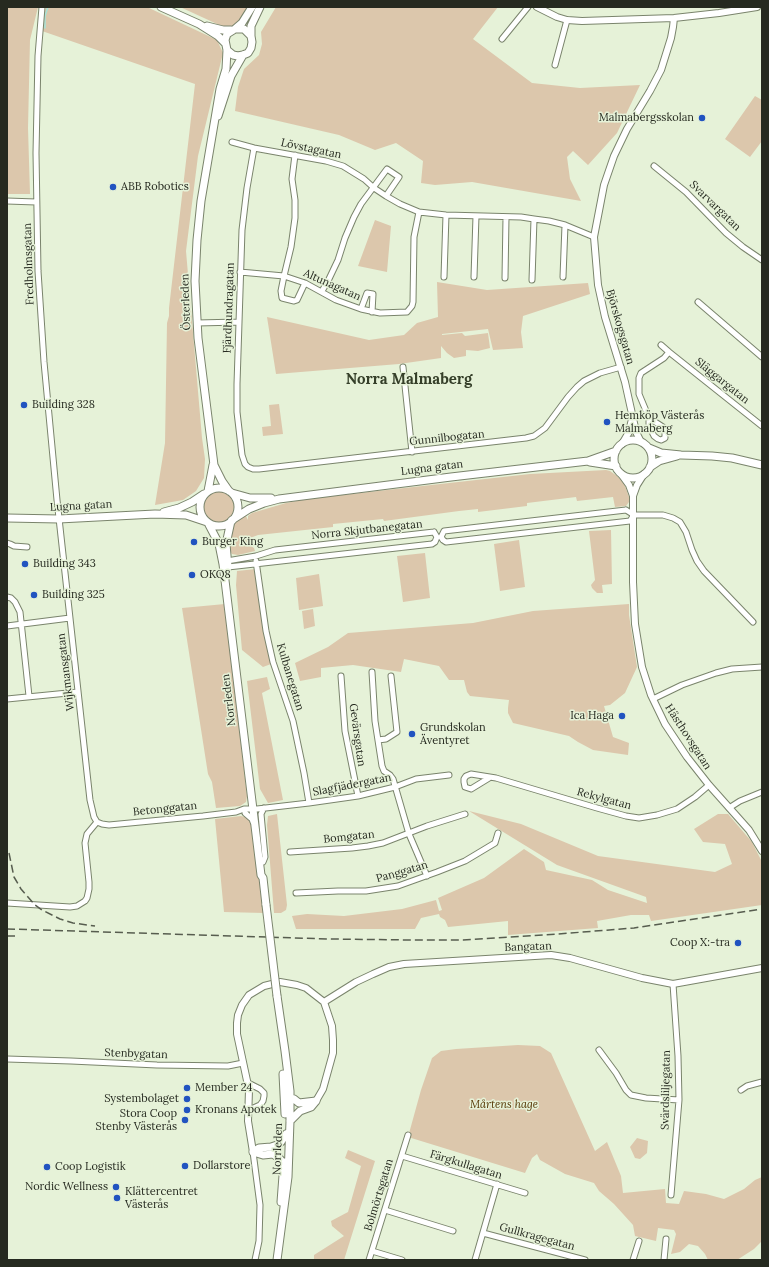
<!DOCTYPE html>
<html>
<head>
<meta charset="utf-8">
<style>
	body { margin:0 }
	#map { position:relative; width:769px; height:1267px; overflow:hidden; background:#e6f2d8; font-family:Lora,serif }
	canvas { display:block }
	.frame { position:absolute; inset:0; border:8px solid #262a20; pointer-events:none }
</style>
</head>
<body>
<div id="map">
<canvas width="769" height="1267"></canvas>
<div class="frame"></div>
</div>
<script>
const ctx = document.querySelector('canvas').getContext('2d');
ctx.lineJoin = 'round';
function fillPath(path, color) {
  ctx.fillStyle = color;
  ctx.fill(path, 'evenodd');
}
function shape(rows) {
  const path = new Path2D();
  for (const r of rows) {
    if (r.length === 3) {
      path.moveTo(r[0] + r[2], r[1]);
      path.arc(r[0], r[1], r[2], 0, 2 * Math.PI);
      continue;
    }
    path.moveTo(r[0], r[1]);
    for (let i = 2; i < r.length; i += 2) path.lineTo(r[i], r[i + 1]);
  }
  return path;
}
function trace(path, color, width, dash) {
  ctx.strokeStyle = color;
  ctx.lineWidth = width;
  ctx.lineCap = dash ? 'butt' : 'round';
  ctx.setLineDash(dash || []);
  ctx.stroke(path);
}
function write(font, color, halo, rows, align = 'center') {
  ctx.font = font + ' Lora,serif';
  ctx.lineWidth = 3;
  ctx.setLineDash([]);
  ctx.textBaseline = 'middle';
  ctx.strokeStyle = halo;
  ctx.fillStyle = color;
  for (const [text, x, y, turn = 0] of rows) {
    ctx.save();
    ctx.translate(x, y);
    ctx.rotate((+turn || 0) * Math.PI / 180);
    ctx.textAlign = isNaN(turn) ? turn : align;
    if (halo) ctx.strokeText(text, 0, 0);
    ctx.fillText(text, 0, 0);
    ctx.restore();
  }
}
fillPath(shape([
	[7,7,38,7,30,40,28,128,30,194,7,194],
	[46,7,147,7,217,40,223,53,198,156,186,251,202,438,205,459,204,478,196,491,183,500,155,505,165,443,167,323,169,316,169,308,195,84,42,31,43,19],
	[180,7,249,7,241,21,228,29],
	[276,7,406,7,412,8,429,7,498,7,473,39,532,83,580,88,640,85,617,133,588,165,573,151,567,157,570,179,581,201,472,182,435,185,421,183,423,161,396,143,375,150,339,135,235,111,238,87,244,69,259,55,262,44,261,32],
	[755,96,762,100,762,141,750,157,725,139],
	[375,220,391,226,387,272,358,266],
	[437,282,487,290,588,283,590,294,523,316,521,332,523,348,493,350,488,329,442,334,442,335,462,333,465,336,488,333,490,348,478,351,466,350,466,356,454,358,447,353,441,346,441,358,399,364,276,374,267,317,369,340,404,335,417,323,438,317],
	[279,404,283,434,263,436,262,427,271,426,269,405],
	[606,470,610,471,617,476,624,483,629,497,629,502,626,506,615,507,613,497,577,501,576,497,527,503,527,506,478,512,478,509,459,511,384,521,383,519,333,524,333,527,258,535,250,538,251,546,254,548,255,551,238,555,232,554,229,549,231,528,236,522,245,514,248,520,248,516,252,513,286,503,306,499,530,474],
	[218,507,16],
	[611,530,612,584,602,585,603,593,597,593,592,588,591,585,595,580,589,531],
	[519,540,525,587,500,591,494,544],
	[425,553,430,598,403,602,397,556],
	[256,569,271,664,263,667,242,650,236,585,237,571],
	[319,574,323,606,299,610,296,578],
	[225,604,247,796,246,802,240,806,216,808,212,782,208,774,182,608],
	[629,604,629,615,637,667,625,693,610,705,604,706,613,737,629,743,628,755,593,750,578,742,569,736,513,723,508,713,508,708,509,700,470,696,467,692,464,680,449,680,439,666,404,659,401,672,353,665,321,668,321,677,300,681,295,663,328,647,348,633,473,623,533,611],
	[313,609,315,626,304,629,302,611],
	[267,677,270,689,262,693,283,800,268,803,260,789,247,681],
	[469,811,521,824,598,856,715,872,732,864,725,844,703,842,694,829,718,814,728,814,752,842,762,862,762,905,651,921,649,915,631,915,597,921,598,928,508,935,508,921,448,927,445,920,440,917,439,914,421,918,415,929,296,929,292,916,307,914,344,916,402,909,436,900,439,911,442,910,438,898,484,878,524,849,544,862,546,870,592,880,608,890,647,903,646,897,557,865],
	[277,814,287,905,286,910,281,913,274,913,267,825,268,816],
	[241,816,248,818,252,826,264,913,224,912,215,819],
	[518,1045,540,1046,551,1053,595,1151,607,1142,621,1176,623,1193,665,1189,666,1203,679,1204,684,1191,706,1194,724,1199,744,1189,755,1180,762,1177,762,1241,754,1249,737,1260,708,1260,705,1254,698,1246,689,1244,680,1252,671,1254,676,1234,674,1230,658,1228,656,1241,635,1236,633,1225,614,1204,599,1191,594,1183,565,1174,540,1160,537,1154,532,1158,525,1173,408,1137,421,1090,432,1058,441,1051,456,1049],
	[637,1138,648,1141,647,1153,640,1159,635,1158,630,1147],
	[348,1150,375,1161,344,1260,314,1260,314,1255,344,1236,332,1226,331,1221,348,1212,361,1166,345,1158]
]), '#dcc7ac');
trace(shape([
	[45,28,45,16,48,7]
]), '#a5e3d7', 1.5);
const minor = shape([
	[42,7,38,56,36,153,38,271,44,362,57,500,90,800,94,817,97,822,102,824,109,825,203,816,236,812,244,809,257,809,309,803,358,796,395,787,416,779,449,775],
	[502,39,528,7],
	[555,65,567,20],
	[232,142,254,148,326,161,343,166,364,179,374,188,386,196,400,204,419,212,446,215,521,217,534,219,549,221,565,225,594,237],
	[254,148,247,188,242,230,237,384,237,412,242,455,245,464,248,467,253,469,259,469,526,438,534,436,545,428,568,397,577,387,584,381,600,373,621,367],
	[295,155,292,179,295,200,295,218,291,247,284,276,281,291,282,298,294,301,297,300,305,283],
	[654,166,686,192,726,233,743,247,762,260],
	[7,201,36,202],
	[240,272,284,276,305,283,336,300,361,309,380,313,407,312,412,306,413,302,414,237,419,212],
	[444,277,446,215],
	[474,277,476,216],
	[563,277,565,225],
	[505,278,506,217],
	[532,280,534,219],
	[322,291,328,281,338,260,345,238,354,217,361,204,387,169,399,177,386,196],
	[698,302,762,357],
	[361,309,367,293,373,294,372,312],
	[197,323,239,322],
	[661,345,669,352],
	[403,367,412,452],
	[649,418,663,427,665,430,665,438,661,440,658,439,654,436,651,430,649,424,649,418,639,394,639,378,641,373,664,358,669,352,762,426],
	[626,510,634,515,630,521,446,542,443,540,441,537,444,531,626,510],
	[634,515,663,515,673,518,680,522,686,532,692,550,697,561,704,571,753,622],
	[434,532,437,537,435,542,432,544,228,567,223,564,227,561,256,556,275,550,434,532],
	[7,543,10,544,14,546,27,547],
	[256,561,266,631,273,662,293,721,304,773,309,803],
	[7,597,11,598,15,602,20,612,29,696],
	[7,626,70,618],
	[372,672,375,721,382,766,384,771,390,775,393,779,409,834,427,876],
	[341,676,345,731,358,796],
	[7,699,78,692],
	[653,699,682,685,716,673,732,669,762,667],
	[378,740,386,739,397,732,391,676],
	[489,778,471,789,465,787,464,782,464,779,466,776,471,774,496,778,597,808,626,816,639,818,657,815,677,809,695,797,709,785],
	[729,808,740,801,762,792],
	[245,813,252,819,253,822],
	[290,852,352,848,368,846,383,843,427,826,465,814],
	[263,862,265,857,261,814,264,808],
	[296,893,338,891,366,891,398,886,437,872,465,861,495,843,498,833],
	[7,903,70,907,77,906,85,901,87,898,89,889,89,882,85,843,87,834,97,822],
	[599,1050,616,1073,626,1090,631,1095,646,1098,679,1100],
	[7,1059,71,1061,157,1065,228,1066,243,1063],
	[248,1083,260,1089,264,1093,264,1096,263,1101,260,1105,249,1110],
	[741,1090,747,1086,762,1082],
	[253,1152,260,1205,259,1241,255,1260],
	[402,1156,525,1193],
	[671,1195,679,1100,678,1056,673,984],
	[385,1210,453,1231],
	[483,1233,585,1260],
	[372,1251,402,1260],
	[369,1260,408,1135],
	[475,1260,497,1184],
	[633,1260,639,1241],
	[664,1260,666,1239]
]);
const tertiary = shape([
	[537,7,557,17,567,20,582,21,674,18,719,13,757,7],
	[641,442,636,432,625,382,605,317,598,285,594,237,604,185,614,156,627,129,650,91,661,70,671,38,673,27,674,18],
	[622,444,629,432,632,419],
	[621,474,629,485,633,496,633,582,635,624,642,667,651,695,665,724,687,757,709,785,749,830,762,851],
	[633,496,637,485,644,474],
	[324,1002,356,982,373,974,389,967,404,964,551,955,570,958,642,978,673,984,762,968],
	[253,1152,248,1121,249,1090,237,1034,237,1023,238,1015,242,1005,249,995,264,986,280,982,297,985,306,988,324,1002,332,1026,333,1040,333,1053,323,1089,316,1101]
]);
const secondary = shape([
	[161,7,199,24,218,36,225,43],
	[207,26,223,30,231,30],
	[235,29,242,23,252,7],
	[251,36,251,26,260,7],
	[227,50,233,55,238,56,243,55,248,53,251,48,252,42,251,36,244,29,235,29,227,34,225,40,227,50,226,69,220,89,201,201,197,240,195,281,198,338,214,465,222,481,229,491],
	[218,116,231,76,243,55],
	[633,459,19],
	[649,448,661,453,681,455,712,456,732,458,762,465],
	[590,462,616,466],
	[650,467,659,461,677,456],
	[219,507,19],
	[208,491,213,465],
	[232,493,250,498,271,498],
	[164,512,179,508,192,502,204,494],
	[7,518,59,519,155,514,186,515,207,522],
	[232,520,249,509,264,503,279,499,451,477,588,461,616,451],
	[208,523,219,544,223,564,261,875,263,878,266,905],
	[228,567,226,544,231,521],
	[277,996,285,1051,290,1091,290,1121,288,1177,277,1260],
	[283,1074,285,1114],
	[294,1099,299,1103,316,1101],
	[290,1121,300,1111,311,1107,316,1101],
	[253,1152,259,1148,271,1147,277,1145,281,1142,286,1134],
	[253,1152,263,1155,273,1154,279,1158,284,1164],
	[281,1202,284,1162]
]);
trace(minor, '#7a846c', 7);
trace(tertiary, '#7a846c', 8);
trace(secondary, '#7a846c', 9);
trace(minor, '#fff', 5);
trace(tertiary, '#fff', 6);
trace(secondary, '#fff', 7);
trace(shape([
	[9,853,14,877,21,889,35,905,42,910,60,919,73,923,95,926],
	[7,929,330,939,409,940,463,940,558,934,634,928,762,909],
	[7,936,17,936]
]), '#575d4f', 1.5, [8, 4]);
const secondaryBridge = shape([
	[266,905,277,996]
]);
trace(secondaryBridge, '#7a846c', 9, []);
trace(secondaryBridge, '#fff', 7);
for (const [x, y, r, color] of [
	[702,118,4,"#2153c0"],
	[113,187,4,"#2153c0"],
	[24,405,4,"#2153c0"],
	[607,422,4,"#2153c0"],
	[194,542,4,"#2153c0"],
	[25,564,4,"#2153c0"],
	[192,575,4,"#2153c0"],
	[34,595,4,"#2153c0"],
	[622,716,4,"#2153c0"],
	[412,734,4,"#2153c0"],
	[738,943,4,"#2153c0"],
	[187,1088,4,"#2153c0"],
	[187,1099,4,"#2153c0"],
	[187,1110,4,"#2153c0"],
	[185,1120,4,"#2153c0"],
	[185,1166,4,"#2153c0"],
	[47,1167,4,"#2153c0"],
	[116,1187,4,"#2153c0"],
	[117,1198,4,"#2153c0"]
]) {
  const dot = new Path2D();
  dot.arc(x, y, r, 0, 2 * Math.PI);
  ctx.fillStyle = color;
  ctx.fill(dot);
  trace(dot, '#e6f2d8', 1.5);
}
write('11px', '#262a20', '#e6f2d8', [
	["Malmabergsskolan",694,118,"right"],
	["ABB Robotics",121,187],
	["Building 328",32,405],
	["Hemköp Västerås",615,416],
	["Malmaberg",615,429],
	["Burger King",202,542],
	["Building 343",33,564],
	["OKQ8",200,575],
	["Building 325",42,595],
	["Ica Haga",614,716,"right"],
	["Grundskolan",420,728],
	["Äventyret",420,741],
	["Coop X:-tra",730,943,"right"],
	["Member 24",195,1088],
	["Systembolaget",179,1099,"right"],
	["Kronans Apotek",195,1110],
	["Stora Coop",177,1114,"right"],
	["Stenby Västerås",177,1127,"right"],
	["Dollarstore",193,1166],
	["Coop Logistik",55,1167],
	["Nordic Wellness",108,1187,"right"],
	["Klättercentret",125,1192],
	["Västerås",125,1205]
], 'left');
write('11px', '#262a20', '#e6f2d8', [
	["Lövstagatan",311,149,12],
	["Svarvargatan",715,206,44],
	["Fredholmsgatan",29,264,-92],
	["Altunagatan",332,285,24],
	["Österleden",186,302,-92],
	["Fjärdhundragatan",229,308,-88],
	["Björskogsgatan",620,327,74],
	["Släggargatan",722,381,39],
	["Gunnilbogatan",447,438,-6],
	["Lugna gatan",432,468,-7],
	["Lugna gatan",81,506,-3],
	["Norra Skjutbanegatan",367,530,-6],
	["Wijkmansgatan",66,672,-97],
	["Kulbanegatan",290,677,73],
	["Norrleden",229,700,-97],
	["Gevärsgatan",357,735,82],
	["Hästhovsgatan",688,737,57],
	["Slagfjädergatan",352,785,-11],
	["Rekylgatan",604,799,15],
	["Betonggatan",165,809,-6],
	["Bomgatan",349,837,-6],
	["Panggatan",402,872,-16],
	["Bangatan",528,947,-2],
	["Stenbygatan",136,1054,2],
	["Svärdsliljegatan",666,1090,-89],
	["Norrleden",278,1149,-88],
	["Färgkullagatan",466,1165,17],
	["Bolmörtsgatan",379,1195,-73],
	["Gullkragegatan",537,1237,15]
]);
write('italic 11px', '#543400', '#e6f2d8', [
	["Mårtens hage",504,1105]
]);
write('bold 15px', '#353f29', '#e6f2d8', [
	["Norra Malmaberg",409,380]
]);
</script>
</body>
</html>
